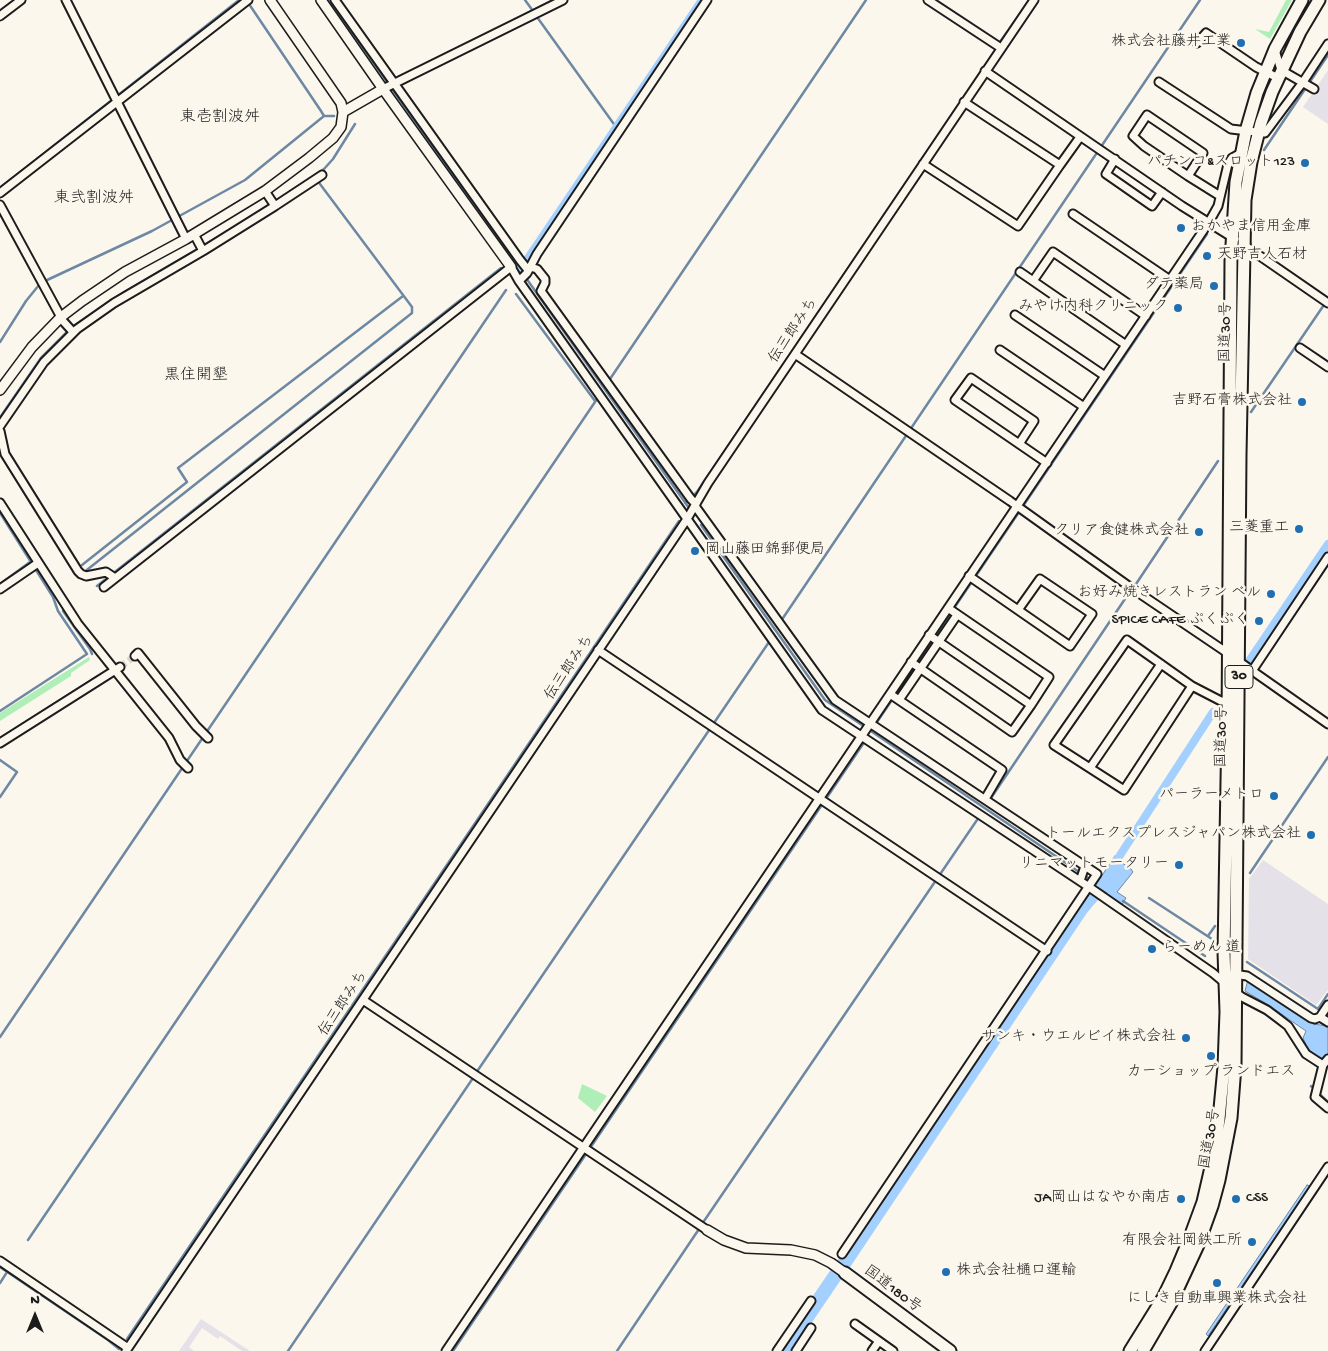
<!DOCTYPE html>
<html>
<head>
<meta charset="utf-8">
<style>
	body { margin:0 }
	#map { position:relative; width:1328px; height:1351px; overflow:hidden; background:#fbf7ec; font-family:"Gochi Hand",sans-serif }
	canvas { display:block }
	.north { position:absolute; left:10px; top:1291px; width:50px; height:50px; -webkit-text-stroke:4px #fbf7ec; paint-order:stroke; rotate:0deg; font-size:14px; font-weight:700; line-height:20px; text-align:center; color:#1c1c1c }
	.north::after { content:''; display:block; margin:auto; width:18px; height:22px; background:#1c1c1c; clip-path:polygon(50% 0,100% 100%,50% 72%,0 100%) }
</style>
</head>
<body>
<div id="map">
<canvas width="1328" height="1351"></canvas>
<div class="north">N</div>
</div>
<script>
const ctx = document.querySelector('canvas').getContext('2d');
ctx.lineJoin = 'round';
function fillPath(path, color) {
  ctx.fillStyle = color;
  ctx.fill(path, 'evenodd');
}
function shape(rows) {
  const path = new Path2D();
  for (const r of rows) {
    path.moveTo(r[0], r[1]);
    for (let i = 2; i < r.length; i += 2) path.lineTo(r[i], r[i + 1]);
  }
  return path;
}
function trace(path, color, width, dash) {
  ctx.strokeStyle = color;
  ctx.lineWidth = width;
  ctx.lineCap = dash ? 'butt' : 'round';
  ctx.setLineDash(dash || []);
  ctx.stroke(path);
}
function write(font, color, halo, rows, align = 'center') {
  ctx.font = font + ' "Gochi Hand","Klee One",sans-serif';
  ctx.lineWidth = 5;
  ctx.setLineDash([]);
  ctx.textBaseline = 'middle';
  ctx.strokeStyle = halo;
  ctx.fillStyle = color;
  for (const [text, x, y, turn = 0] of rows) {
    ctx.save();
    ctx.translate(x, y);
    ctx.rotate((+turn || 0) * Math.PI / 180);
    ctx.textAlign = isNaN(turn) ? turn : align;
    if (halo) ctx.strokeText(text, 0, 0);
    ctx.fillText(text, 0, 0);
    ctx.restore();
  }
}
fillPath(shape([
	[1328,70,1328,124,1303,107],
	[1263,860,1328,904,1328,990,1316,1005,1248,959,1249,879],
	[201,1319,250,1351,242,1351,220,1336,218,1339,202,1328,189,1347,194,1351,179,1351]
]), '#e5e1e8');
fillPath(shape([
	[1286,0,1292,0,1270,39,1255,29,1269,32],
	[89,657,90,660,71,673,71,676,0,721,0,713],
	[582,1084,607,1096,595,1112,578,1098]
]), '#afefb7');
const water = shape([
	[1115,856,1119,858,1118,860,1131,869,1133,872,1117,892,1126,898,1122,905,1110,896,1107,897,1107,893,1095,886,1115,856],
	[1248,980,1313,1024,1328,1026,1328,1056,1319,1059,1313,1056,1314,1054,1308,1049,1303,1038,1306,1031,1265,1003,1245,991,1248,980],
	[1307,1185,1310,1186,1208,1336,1206,1334,1307,1185]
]);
fillPath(water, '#a4d0ff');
trace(water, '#6e88a4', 1);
trace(shape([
	[329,0,689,508],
	[525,0,533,11],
	[247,1,321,111,324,116,334,116],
	[537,17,616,127],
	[483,36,553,0],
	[1000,42,1030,0],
	[1264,150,1328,55],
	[0,188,239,0],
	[277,201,324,169,333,159,355,124],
	[516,294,595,401],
	[0,342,26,301,39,285,45,281,152,231,245,180,324,116],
	[610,379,866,0],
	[1251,412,1328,299],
	[1,416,41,358,72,327,124,292,230,230],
	[685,503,697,492,996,50],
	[0,513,53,597,58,611,87,654,0,711],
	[701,525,825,700,1091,880],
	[82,565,187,482,178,468,403,296],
	[83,573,412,313,412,307,314,176],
	[0,584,30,562],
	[1136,584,1218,461],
	[97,586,501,268],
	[64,610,63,611,90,649,92,654],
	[783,618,1200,0],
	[875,725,1207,234],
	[0,738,98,676],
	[0,760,17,772,0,797],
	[991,798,1131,590],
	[1250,873,1328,757],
	[1149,898,1215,941],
	[1123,901,1205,956],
	[1087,903,1096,899],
	[1208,936,1215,926],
	[1247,962,1318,1009,1328,994],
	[0,1037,506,290],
	[476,1073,769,642],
	[1311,1086,1328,1102],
	[702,1224,977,820],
	[28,1240,597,399],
	[0,1267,108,1340,119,1349],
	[0,1283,7,1272],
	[127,1339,679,521],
	[288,1351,473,1078],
	[453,1351,863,744],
	[617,1351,699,1229]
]), '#6e88a4', 2.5);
trace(shape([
	[520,270,702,0],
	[1249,661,1328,544],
	[1113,866,1213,712]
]), '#a4d0ff', 8);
trace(shape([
	[843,1265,1081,909,1093,895],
	[784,1351,837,1273]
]), '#a4d0ff', 14);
trace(shape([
	[120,667,135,656]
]), '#dad6cd', 7, [7, 3.5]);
const minor = shape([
	[66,0,186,239],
	[335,0,520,260,528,270],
	[928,0,1001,48],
	[0,16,21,0],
	[1197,43,1206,33,1256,67,1278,78],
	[1275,50,1281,70,1314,89],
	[985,71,1182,206,1235,239],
	[1159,82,1231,129,1265,133,1303,82,1328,44],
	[383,89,563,0],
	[1115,159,1106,174,1152,206,1162,192],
	[923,164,1018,226,1060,165,964,102],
	[1060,165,1080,137],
	[1188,176,1203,153,1147,115,1133,136,1144,146,1188,176,1220,196],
	[265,191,275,206],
	[0,193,248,0],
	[0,205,63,321,73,332],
	[1073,214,1170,280],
	[194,234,203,251],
	[1244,245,1328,303],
	[530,267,537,269,545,279,545,283,541,291,691,499,696,504],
	[1020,272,1126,345],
	[519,281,527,273,537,254,707,0],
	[1033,281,1053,252,1146,316],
	[1015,315,1105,376],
	[1300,348,1328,367],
	[1000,350,1084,407],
	[795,354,1010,501,1130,587,1229,654],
	[0,426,44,362,77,329,114,303,203,251,275,206,322,175],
	[0,431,5,454,78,571,81,574,86,576,106,572,115,578],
	[1019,444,1034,421,971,378,955,400,1047,463],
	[0,503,78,624,169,738,180,760,188,768],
	[695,506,835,700,1097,874,842,1254],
	[969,576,1018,610,1070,646,1092,614,1040,579,1018,610],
	[104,587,511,267,519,281,822,710,1089,887,1213,973,1225,983],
	[0,589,38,563],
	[929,635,1031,705],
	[1127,640,1192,686,1124,790,1054,745,1127,640],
	[598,650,1047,951],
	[135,656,138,653,196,726,208,738],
	[1237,660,1328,724],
	[911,662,1012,732,1031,705,1049,677,948,608],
	[1252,671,1328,557],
	[1192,686,1221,701,1231,701],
	[890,694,1002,770,985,799],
	[899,700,957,615],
	[0,743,120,667],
	[1090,768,1161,664],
	[1080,881,1085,866],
	[1233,974,1247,976,1311,1018,1315,1019,1320,1017,1328,1005],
	[1235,992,1242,997,1267,1010,1279,1019,1288,1026,1306,1054,1323,1065],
	[363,1000,707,1230],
	[1320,1017,1328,1022],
	[1328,1059,1323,1065,1315,1097,1328,1108],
	[0,1261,128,1348],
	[855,1324,893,1351],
	[126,1351,687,519,708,483,1034,0],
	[446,1351,1209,222,1218,206,1228,164,1232,158,1241,153],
	[777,1351,811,1301],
	[796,1351,811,1328],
	[872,1351,879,1341],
	[1205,1351,1328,1167]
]);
const tertiary = shape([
	[270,0,341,103,343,112],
	[321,0,383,89,511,267],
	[0,390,32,347,61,317,82,301,125,272,186,239,265,191,309,158,333,138,341,127,343,112,383,89],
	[707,1230,724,1240,746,1248,791,1250,815,1255,831,1263,845,1273]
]);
const trunk = shape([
	[845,1273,950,1351],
	[1130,1351,1163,1298,1176,1271,1189,1240,1203,1202,1215,1150,1219,1119,1224,1067,1226,1012,1224,952,1228,725,1231,261,1236,182,1246,131,1257,93,1275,49,1302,0],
	[1143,1351,1171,1303,1198,1245,1212,1206,1219,1180,1231,1118,1235,1066,1240,455,1245,200,1251,162,1261,123,1272,92,1300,32,1319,0]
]);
trace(minor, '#1c1c1c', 11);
trace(tertiary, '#1c1c1c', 12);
trace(trunk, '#1c1c1c', 15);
trace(minor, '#fbf7ec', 7);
trace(tertiary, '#fbf7ec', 9);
trace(trunk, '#fbf7ec', 11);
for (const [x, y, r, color] of [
	[1241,43,5,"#1f6fb2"],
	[1305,163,5,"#1f6fb2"],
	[1181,228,5,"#1f6fb2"],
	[1207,256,5,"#1f6fb2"],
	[1214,286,5,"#1f6fb2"],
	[1178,308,5,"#1f6fb2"],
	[1302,402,5,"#1f6fb2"],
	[1299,529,5,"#1f6fb2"],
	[1199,532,5,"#1f6fb2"],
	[695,551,5,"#1f6fb2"],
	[1271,594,5,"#1f6fb2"],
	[1259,621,5,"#1f6fb2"],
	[1274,796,5,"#1f6fb2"],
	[1311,835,5,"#1f6fb2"],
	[1179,865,5,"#1f6fb2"],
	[1152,949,5,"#1f6fb2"],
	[1186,1038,5,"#1f6fb2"],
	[1211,1056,5,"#1f6fb2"],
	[1181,1199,5,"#1f6fb2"],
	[1236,1199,5,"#1f6fb2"],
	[1252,1242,5,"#1f6fb2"],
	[946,1272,5,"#1f6fb2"],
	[1217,1283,5,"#1f6fb2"]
]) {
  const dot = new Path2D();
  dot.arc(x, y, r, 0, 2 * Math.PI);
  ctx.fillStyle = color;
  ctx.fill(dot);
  trace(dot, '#fbf7ec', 2);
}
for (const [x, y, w] of [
	[1239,677,28]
]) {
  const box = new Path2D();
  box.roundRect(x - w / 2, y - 11.5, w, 23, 4);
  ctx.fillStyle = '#fbf7ec';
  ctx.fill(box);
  trace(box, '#1c1c1c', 1);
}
write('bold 14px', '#1c1c1c', null, [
	["30",1239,677]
]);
write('15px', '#1c1c1c', '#fbf7ec', [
	["株式会社藤井工業",1231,43],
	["パチンコ&スロット123",1295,163],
	["おかやま信用金庫",1191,228,"left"],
	["天野吉人石材",1217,256,"left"],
	["ダテ薬局",1204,286],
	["みやけ内科クリニック",1168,308],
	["吉野石膏株式会社",1292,402],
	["三菱重工",1289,529],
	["クリア食健株式会社",1189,532],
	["岡山藤田錦郵便局",705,551,"left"],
	["お好み焼きレストラン ベル",1261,594],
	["SPICE CAFE ぷくぷく",1249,621],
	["パーラーメトロ",1264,796],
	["トールエクスプレスジャパン株式会社",1301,835],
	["リニマットモータリー",1169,865],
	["らーめん 道",1162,949,"left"],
	["サンキ・ウエルビイ株式会社",1176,1038],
	["カーショップ ランドエス",1211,1073,"center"],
	["JA岡山はなやか南店",1171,1199],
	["CSS",1246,1199,"left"],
	["有限会社岡鉄工所",1242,1242],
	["株式会社樋口運輸",956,1272,"left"],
	["にしき自動車興業株式会社",1217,1300,"center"]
], 'right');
write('15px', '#1c1c1c', '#fbf7ec', [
	["伝三郎みち",794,331,-56],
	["国道30号",1227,332,-89],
	["伝三郎みち",570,668,-56],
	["国道30号",1223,737,-89],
	["伝三郎みち",344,1004,-56],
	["国道30号",1211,1139,-80],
	["国道180号",892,1290,37]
]);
write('16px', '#1c1c1c', '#fbf7ec', [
	["東壱割波舛",220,119],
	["東弐割波舛",94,200],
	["黒住開墾",196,377]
]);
</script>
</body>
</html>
